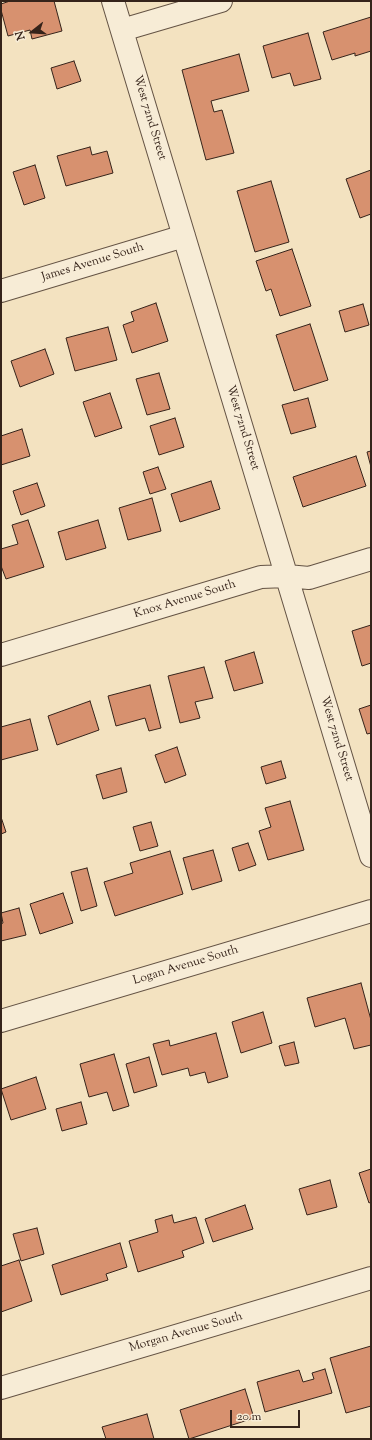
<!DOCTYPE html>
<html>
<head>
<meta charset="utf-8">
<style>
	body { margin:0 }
	#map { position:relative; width:372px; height:1440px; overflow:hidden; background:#f3e2c0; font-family:"Sorts Mill Goudy",serif }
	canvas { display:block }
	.frame { position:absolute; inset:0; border:2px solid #35231a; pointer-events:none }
	.north { position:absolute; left:12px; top:12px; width:40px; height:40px; -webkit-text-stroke:3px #f7ecd6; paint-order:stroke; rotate:253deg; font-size:11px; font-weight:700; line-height:16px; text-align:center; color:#35231a }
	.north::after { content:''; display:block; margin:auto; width:14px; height:18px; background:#35231a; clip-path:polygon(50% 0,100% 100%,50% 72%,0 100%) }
	.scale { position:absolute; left:230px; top:1410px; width:70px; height:18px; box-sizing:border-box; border:2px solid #35231a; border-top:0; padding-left:5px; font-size:12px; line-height:14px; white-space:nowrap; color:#35231a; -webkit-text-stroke:3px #f7ecd6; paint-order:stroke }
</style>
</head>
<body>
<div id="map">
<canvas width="372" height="1440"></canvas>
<div class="frame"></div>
<div class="north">N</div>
<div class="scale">20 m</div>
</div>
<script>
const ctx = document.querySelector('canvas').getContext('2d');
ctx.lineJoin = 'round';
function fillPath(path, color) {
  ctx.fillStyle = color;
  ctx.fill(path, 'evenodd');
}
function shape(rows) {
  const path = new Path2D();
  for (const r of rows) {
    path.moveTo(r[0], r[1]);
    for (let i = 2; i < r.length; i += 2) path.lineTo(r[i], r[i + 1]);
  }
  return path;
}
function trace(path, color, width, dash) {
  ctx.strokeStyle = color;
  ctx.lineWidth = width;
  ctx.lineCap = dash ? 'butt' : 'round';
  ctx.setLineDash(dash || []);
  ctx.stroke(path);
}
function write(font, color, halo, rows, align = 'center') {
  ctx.font = font + ' "Sorts Mill Goudy",serif';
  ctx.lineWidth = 4;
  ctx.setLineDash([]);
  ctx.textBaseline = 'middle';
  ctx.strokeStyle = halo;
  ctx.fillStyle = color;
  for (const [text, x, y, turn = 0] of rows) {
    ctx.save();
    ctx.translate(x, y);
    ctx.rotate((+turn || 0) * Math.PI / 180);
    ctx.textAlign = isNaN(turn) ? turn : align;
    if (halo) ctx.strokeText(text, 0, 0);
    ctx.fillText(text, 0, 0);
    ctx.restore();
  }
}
const building = shape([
	[10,1,54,1,62,31,32,39,30,30,8,36,1,10,1,4,10,1],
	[371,17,371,51,355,56,355,53,332,60,323,32,371,17],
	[308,33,321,79,294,86,290,73,272,78,263,46,308,33],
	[239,54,249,91,211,101,214,112,222,110,234,153,206,160,182,70,239,54],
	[74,61,81,81,57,89,51,68,74,61],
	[90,147,92,155,107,151,113,173,66,186,57,156,90,147],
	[35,165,45,198,24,205,13,172,35,165],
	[371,170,371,214,360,218,346,179,371,170],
	[271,181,289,242,255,252,237,191,271,181],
	[292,249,311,306,280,316,271,289,266,291,256,261,292,249],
	[156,303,168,341,132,353,123,325,134,321,131,312,156,303],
	[363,304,369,325,345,332,339,311,363,304],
	[310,324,328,380,294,391,276,335,310,324],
	[108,327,117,360,75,371,66,338,108,327],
	[45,349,54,374,20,387,11,361,45,349],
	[159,373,170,409,147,415,136,379,159,373],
	[110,393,122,428,95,437,83,402,110,393],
	[308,398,316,427,291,434,282,405,308,398],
	[175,418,184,447,159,455,150,426,175,418],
	[22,429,30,456,1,465,1,436,22,429],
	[371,451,371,467,367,452,371,451],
	[356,456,366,486,303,507,293,477,356,456],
	[158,467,166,489,150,494,143,472,158,467],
	[211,481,220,509,180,522,171,494,211,481],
	[37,483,45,506,21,515,13,491,37,483],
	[152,498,161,531,128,540,119,508,152,498],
	[28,520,44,567,6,579,1,566,1,549,18,544,12,525,28,520],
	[98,520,106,548,66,560,58,532,98,520],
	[371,625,371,663,362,666,352,631,371,625],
	[254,652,263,683,234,691,225,661,254,652],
	[204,667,213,698,195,702,200,718,180,723,168,676,204,667],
	[150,685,161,728,149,731,145,718,116,726,108,696,150,685],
	[90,701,99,730,57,745,48,716,90,701],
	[371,705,371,733,367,734,359,709,371,705],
	[30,719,38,750,1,760,1,727,30,719],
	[177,747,186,775,165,783,155,755,177,747],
	[281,761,286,778,266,784,261,767,281,761],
	[121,768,127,792,103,799,96,775,121,768],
	[290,801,304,850,268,860,259,831,271,827,265,808,290,801],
	[1,817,6,832,1,834,1,817],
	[151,822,158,846,140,851,133,827,151,822],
	[248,843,256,865,239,871,232,848,248,843],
	[213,850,222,881,192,890,183,858,213,850],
	[170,851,183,894,115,916,104,882,133,873,130,863,170,851],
	[87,868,97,906,81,911,71,872,87,868],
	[63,893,73,923,40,934,30,904,63,893],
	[19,908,26,935,1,941,1,924,3,923,1,913,19,908],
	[361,983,371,1020,371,1045,354,1049,345,1018,315,1027,307,998,361,983],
	[263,1012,272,1043,241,1053,232,1022,263,1012],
	[216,1033,228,1077,208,1083,205,1072,190,1076,188,1068,162,1075,153,1044,169,1040,170,1046,216,1033],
	[294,1042,299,1063,285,1066,279,1046,294,1042],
	[114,1054,129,1106,113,1111,107,1092,89,1097,80,1064,114,1054],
	[149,1057,157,1086,134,1093,126,1064,149,1057],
	[36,1077,46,1109,11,1120,1,1089,36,1077],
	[81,1102,87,1124,62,1131,56,1109,81,1102],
	[371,1169,371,1202,369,1203,359,1173,371,1169],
	[330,1180,337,1207,307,1215,299,1189,330,1180],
	[245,1205,253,1229,213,1242,205,1219,245,1205],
	[172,1215,174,1223,196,1217,204,1243,182,1251,184,1257,138,1272,129,1241,158,1232,155,1220,172,1215],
	[37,1228,44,1254,21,1261,13,1234,37,1228],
	[120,1243,127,1267,106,1274,108,1280,61,1295,52,1265,120,1243],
	[19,1260,32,1301,1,1312,1,1266,19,1260],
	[371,1346,371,1406,346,1413,330,1358,371,1346],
	[325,1369,332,1393,265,1412,257,1382,299,1370,303,1382,314,1379,312,1373,325,1369],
	[245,1389,254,1418,189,1439,180,1410,245,1389],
	[147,1414,154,1439,106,1439,102,1427,147,1414]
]);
fillPath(building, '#d7916f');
trace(building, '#35231a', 1);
const minor = shape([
	[113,1,371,856],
	[122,30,221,1],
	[1,291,184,236],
	[1,655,261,577,287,576,309,578,371,559],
	[1,1021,371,911],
	[1,1388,371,1278]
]);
trace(minor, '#645344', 24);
trace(minor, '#f7ecd6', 22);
write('12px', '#35231a', '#f7ecd6', [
	["West 72nd Street",149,118,73],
	["James Avenue South",93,263,-17],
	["West 72nd Street",242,428,73],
	["Knox Avenue South",185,600,-17],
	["West 72nd Street",336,739,73],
	["Logan Avenue South",186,966,-17],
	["Morgan Avenue South",186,1333,-16]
]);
</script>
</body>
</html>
